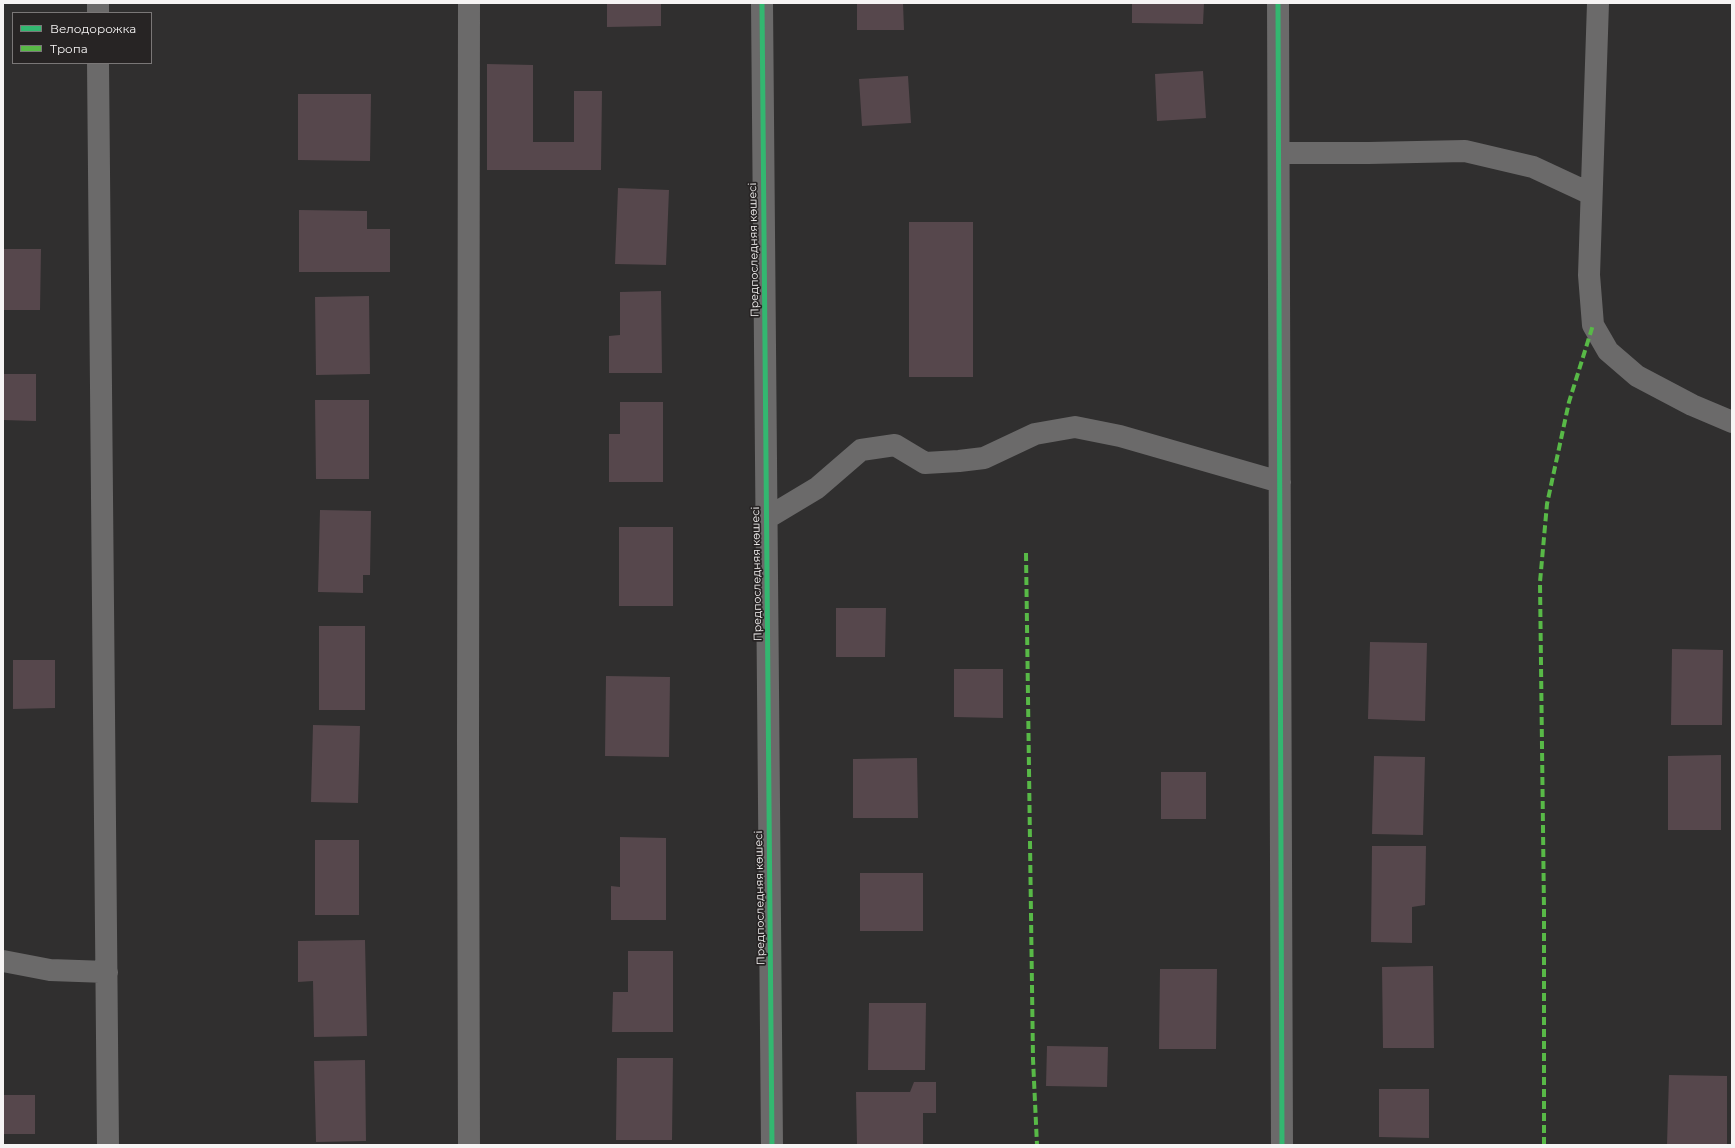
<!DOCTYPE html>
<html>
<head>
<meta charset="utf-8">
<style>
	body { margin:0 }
	#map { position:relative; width:1735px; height:1148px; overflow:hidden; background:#302f2f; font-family:Montserrat,sans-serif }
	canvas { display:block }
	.frame { position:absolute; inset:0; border:4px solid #f6f4f4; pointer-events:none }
	.legend { position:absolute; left:12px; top:12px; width:140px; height:52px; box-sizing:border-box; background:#272424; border:1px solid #7a7777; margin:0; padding:5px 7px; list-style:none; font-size:12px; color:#f6f4f4 }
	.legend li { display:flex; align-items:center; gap:8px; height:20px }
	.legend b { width:20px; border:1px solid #7a7777 }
</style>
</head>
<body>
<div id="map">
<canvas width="1735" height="1148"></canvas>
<div class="frame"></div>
<ul class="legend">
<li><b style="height:5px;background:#33b770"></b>Велодорожка</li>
<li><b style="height:5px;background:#58b947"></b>Тропа</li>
</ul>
</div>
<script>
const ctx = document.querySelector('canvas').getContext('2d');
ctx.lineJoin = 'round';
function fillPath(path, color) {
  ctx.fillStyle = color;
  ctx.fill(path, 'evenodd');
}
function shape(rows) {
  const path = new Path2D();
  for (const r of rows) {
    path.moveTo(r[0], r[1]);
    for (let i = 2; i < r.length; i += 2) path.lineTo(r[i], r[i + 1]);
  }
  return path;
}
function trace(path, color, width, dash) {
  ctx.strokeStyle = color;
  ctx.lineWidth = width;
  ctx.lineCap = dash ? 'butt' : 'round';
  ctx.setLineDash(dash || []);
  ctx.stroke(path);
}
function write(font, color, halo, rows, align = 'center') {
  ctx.font = font + ' Montserrat,sans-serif';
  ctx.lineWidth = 3.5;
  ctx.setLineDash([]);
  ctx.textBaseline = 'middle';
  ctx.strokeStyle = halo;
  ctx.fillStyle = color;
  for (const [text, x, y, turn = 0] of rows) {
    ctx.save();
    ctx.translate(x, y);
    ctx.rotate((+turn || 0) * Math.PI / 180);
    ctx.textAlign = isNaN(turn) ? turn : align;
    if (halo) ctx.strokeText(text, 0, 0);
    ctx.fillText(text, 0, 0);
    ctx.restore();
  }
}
fillPath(shape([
	[607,3,661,3,661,26,607,27],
	[857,3,903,3,904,30,857,30],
	[1132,3,1204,3,1203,24,1132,23],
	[487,64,533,65,533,142,574,142,574,91,602,91,601,170,487,170],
	[1203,71,1206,118,1157,121,1155,74],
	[908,76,911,123,862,126,859,79],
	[298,94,371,94,370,161,298,160],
	[618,188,669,190,666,265,615,264],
	[299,210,367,211,367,229,390,229,390,272,299,272],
	[909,222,973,222,973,377,909,377],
	[3,249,41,249,40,310,3,310],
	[661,291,662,373,609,373,609,336,620,335,620,292],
	[369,296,370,374,316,375,315,297],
	[3,374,36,374,36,421,3,420],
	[315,400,369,400,369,479,316,479],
	[620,402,663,402,663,482,609,482,609,434,620,434],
	[320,510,371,511,370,575,363,575,363,593,318,592],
	[619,527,673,527,673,606,619,606],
	[836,608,886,608,885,657,836,657],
	[319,626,365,626,365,710,319,710],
	[1370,642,1427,643,1425,721,1368,719],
	[1672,649,1723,650,1722,725,1671,725],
	[13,660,55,660,55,708,13,709],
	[954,669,1003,669,1003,718,954,717],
	[606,676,670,677,669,757,605,756],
	[313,725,360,726,358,803,311,802],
	[1721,755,1721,830,1668,830,1668,756],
	[1374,756,1425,757,1423,835,1372,834],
	[917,758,918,818,853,818,853,759],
	[1161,772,1206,772,1206,819,1161,819],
	[620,837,666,838,666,920,611,920,611,886,620,887],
	[315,840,359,840,359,915,315,915],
	[1372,846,1426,846,1425,905,1412,907,1412,943,1371,942],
	[860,873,923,873,923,931,860,931],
	[365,940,367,1036,314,1037,313,981,298,982,298,941],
	[628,951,673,951,673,1032,612,1032,613,992,628,992],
	[1433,966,1434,1048,1383,1048,1382,967],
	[1160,969,1217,969,1216,1049,1159,1049],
	[869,1003,926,1003,925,1070,868,1070],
	[1047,1046,1108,1047,1107,1087,1046,1086],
	[617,1058,673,1058,672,1140,616,1140],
	[365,1060,366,1141,316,1142,314,1061],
	[1669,1075,1727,1076,1727,1145,1667,1145],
	[914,1082,936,1082,936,1113,923,1113,923,1145,857,1145,856,1092,910,1092],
	[1379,1089,1429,1089,1429,1138,1379,1137],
	[3,1095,35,1095,35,1134,3,1134]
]), '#56474c');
trace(shape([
	[98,3,98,13],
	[469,3,468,740,469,1145],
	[762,3,772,1145],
	[1278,3,1282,1145],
	[1598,3,1589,275,1593,325,1608,351,1637,376,1692,405,1732,422],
	[98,63,108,1145],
	[1279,153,1368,153,1465,151,1533,167,1591,194],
	[767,518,817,488,861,450,895,445,925,463,959,461,984,458,1035,434,1075,427,1120,436,1280,482],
	[3,961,50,970,107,972]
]), '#6b6a6a', 22);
trace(shape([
	[1026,553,1033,1059,1037,1145],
	[1544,1145,1544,910,1540,582,1547,504,1569,402,1593,325]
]), '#58b947', 4, [8, 4]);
trace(shape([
	[762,3,772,1145],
	[1278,3,1282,1145]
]), '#33b770', 5);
write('11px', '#f6f4f4', '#272424', [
	["Предпоследняя көшесі",754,250,-91],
	["Предпоследняя көшесі",757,574,-91],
	["Предпоследняя көшесі",760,898,-91]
]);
</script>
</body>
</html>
